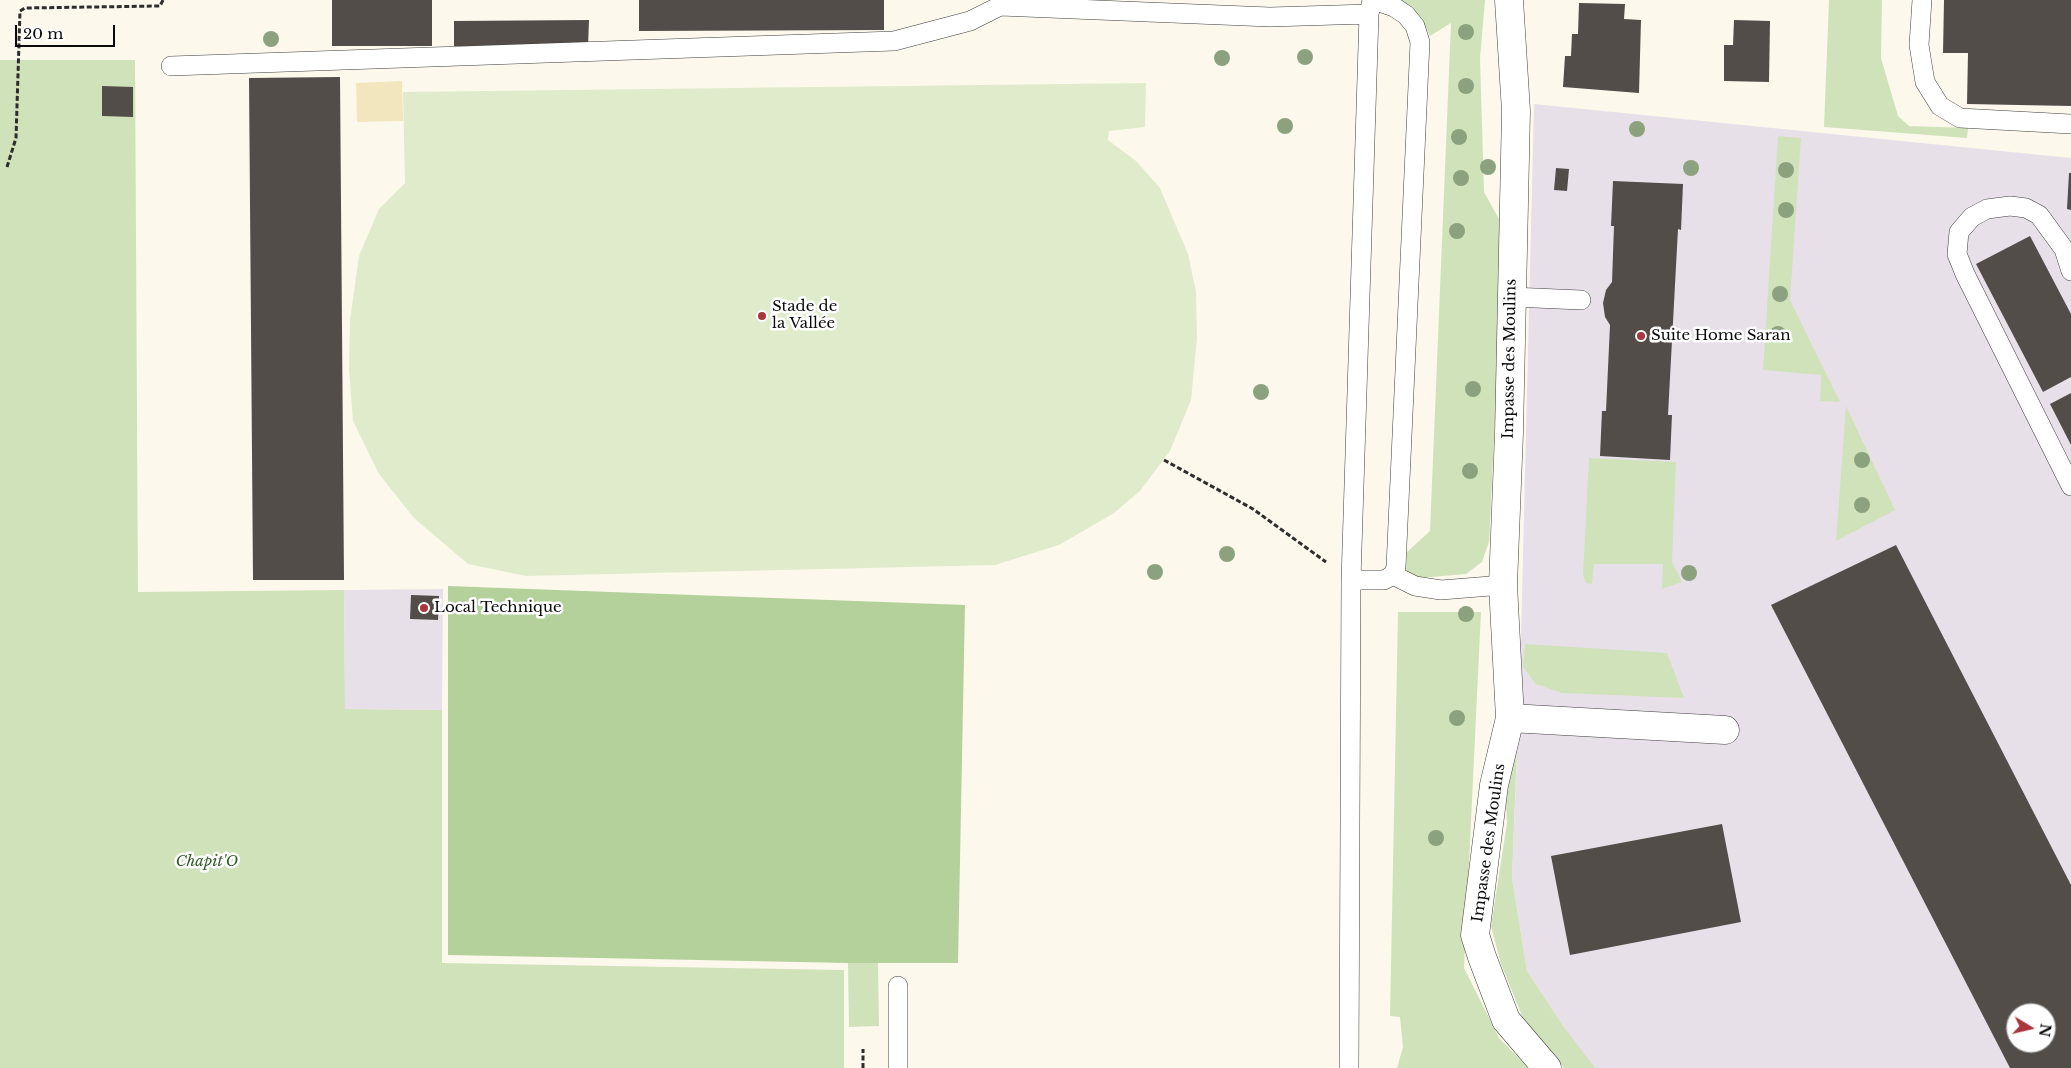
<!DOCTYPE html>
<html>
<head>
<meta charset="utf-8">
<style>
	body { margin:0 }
	#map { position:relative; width:2071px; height:1068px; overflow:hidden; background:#fcf9ec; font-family:"Libre Baskerville",serif }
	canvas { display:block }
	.north { position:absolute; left:2006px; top:1003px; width:50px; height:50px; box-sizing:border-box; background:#fff; border:1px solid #9d9d9d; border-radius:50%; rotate:99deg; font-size:14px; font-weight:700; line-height:20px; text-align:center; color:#0b0b0b }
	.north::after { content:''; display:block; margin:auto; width:18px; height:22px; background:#a9363d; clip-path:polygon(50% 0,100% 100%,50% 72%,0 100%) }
	.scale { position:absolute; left:15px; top:25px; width:100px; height:22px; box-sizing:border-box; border:2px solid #0b0b0b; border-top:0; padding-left:6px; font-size:15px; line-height:18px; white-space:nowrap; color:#0b0b0b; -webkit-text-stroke:4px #fff; paint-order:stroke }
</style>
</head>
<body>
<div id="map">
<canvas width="2071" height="1068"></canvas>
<div class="north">N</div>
<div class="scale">20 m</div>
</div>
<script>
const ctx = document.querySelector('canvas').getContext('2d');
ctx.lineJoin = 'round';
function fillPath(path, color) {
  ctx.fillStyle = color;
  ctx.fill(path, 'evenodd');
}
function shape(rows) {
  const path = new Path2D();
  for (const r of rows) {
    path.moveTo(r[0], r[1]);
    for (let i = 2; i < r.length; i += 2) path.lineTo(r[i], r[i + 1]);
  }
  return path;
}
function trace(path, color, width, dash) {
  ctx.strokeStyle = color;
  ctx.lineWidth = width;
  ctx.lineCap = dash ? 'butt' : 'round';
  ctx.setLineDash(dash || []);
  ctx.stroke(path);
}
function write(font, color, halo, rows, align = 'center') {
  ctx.font = font + ' "Libre Baskerville",serif';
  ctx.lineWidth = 5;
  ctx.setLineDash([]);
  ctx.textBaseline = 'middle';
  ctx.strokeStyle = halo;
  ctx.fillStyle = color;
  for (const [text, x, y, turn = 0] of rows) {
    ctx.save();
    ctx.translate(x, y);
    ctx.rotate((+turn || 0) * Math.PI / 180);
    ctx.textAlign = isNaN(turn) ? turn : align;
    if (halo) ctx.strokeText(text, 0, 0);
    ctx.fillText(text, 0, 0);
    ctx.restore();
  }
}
fillPath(shape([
	[1534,104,2071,158,2071,1068,1588,1068,1564,1027,1527,971,1512,878,1520,677],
	[2016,1013,2046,1013,2046,1043,2016,1043],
	[443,589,442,710,345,709,344,590]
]), '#e8e0e9');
fillPath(shape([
	[1400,0,1485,0,1480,58,1484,192,1504,228,1489,542,1482,562,1466,574,1420,578,1406,571,1407,552,1430,531,1451,23,1430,36,1421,17],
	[1829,0,1882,0,1881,58,1898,116,1909,126,1968,128,1967,138,1824,127],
	[0,60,135,60,138,592,344,590,345,709,442,710,442,963,844,970,844,1068,0,1068],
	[1778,136,1801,138,1790,300,1840,402,1820,401,1821,375,1763,370],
	[1846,406,1895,510,1836,541],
	[1589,458,1676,462,1672,562,1682,582,1662,589,1663,564,1594,564,1592,584,1586,583,1583,575],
	[1398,612,1481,612,1464,968,1499,1038,1529,1068,1397,1068,1403,1047,1400,1017,1390,1016],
	[1525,644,1667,653,1684,698,1562,693,1536,684,1523,667],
	[1517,747,1512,878,1527,971,1564,1027,1595,1068,1564,1068,1523,1018,1501,964,1491,926,1507,823,1505,781],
	[848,963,878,963,879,1026,849,1027]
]), '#d0e2ba');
fillPath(shape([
	[448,586,965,605,958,963,848,963,448,955]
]), '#b4d19c');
fillPath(shape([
	[402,81,403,121,357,122,356,83]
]), '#f2e6be');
fillPath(shape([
	[1146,83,1145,127,1109,131,1108,140,1136,161,1160,188,1188,254,1196,292,1197,337,1191,400,1170,451,1140,491,1114,513,1059,545,995,565,526,576,468,564,414,518,379,474,353,421,349,370,350,320,359,256,379,209,405,183,403,92]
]), '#e0ebcb');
fillPath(shape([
	[332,0,432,0,432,46,332,46],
	[639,0,884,0,884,30,639,31],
	[1944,0,2071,0,2071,106,1967,104,1968,53,1943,53],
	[1579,3,1625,4,1624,19,1641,20,1639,93,1563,87,1565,56,1571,56,1572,34,1578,34],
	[589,20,588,47,454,46,454,21],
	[1734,20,1770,21,1769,82,1724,81,1724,45,1733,45],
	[340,77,344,580,253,580,249,78],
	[102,86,133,87,133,117,102,116],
	[1556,168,1569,169,1567,191,1554,190],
	[2069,173,2071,173,2071,210,2067,209],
	[1613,181,1683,184,1681,230,1678,229,1668,415,1672,415,1670,460,1600,456,1602,411,1606,411,1610,325,1605,317,1603,303,1606,290,1612,282,1614,226,1611,226],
	[2030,236,2071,314,2071,377,2043,392,1976,264],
	[2071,393,2071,445,2050,404],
	[1896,545,2071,885,2071,1068,2010,1068,1771,605],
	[2016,1013,2046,1013,2046,1043,2016,1043],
	[411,595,439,596,438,620,410,619],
	[1722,824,1741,922,1570,955,1551,856]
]), '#524d49');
const service = shape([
	[1922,0,1919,45,1925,82,1940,106,1960,118,2071,124],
	[171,66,894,41,970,21,1000,6,1270,17,1369,14],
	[2071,271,2064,249,2039,215,2026,208,2010,206,1987,209,1972,217,1959,232,1957,254,1965,274,2071,486],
	[1512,297,1581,300],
	[1393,575,1415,586,1441,590,1503,585],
	[1351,580,1384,580,1393,575,1396,567,1420,42,1415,26,1406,15,1394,7,1374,0],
	[898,1068,898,986],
	[1349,1068,1351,580,1369,14,1372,0]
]);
const minor = shape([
	[1509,0,1516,111,1509,433,1503,585,1510,718,1494,785,1475,935,1482,957,1506,1020,1547,1068],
	[1510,718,1725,730]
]);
trace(service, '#3e3e3e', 20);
trace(minor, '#3e3e3e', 29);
trace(shape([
	[7,167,16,138,20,11,25,8,160,6,163,0],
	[1164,460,1253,509,1326,562],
	[863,1068,863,1049]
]), '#2d2d2d', 3, [5, 2.5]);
trace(service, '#fff', 19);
trace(minor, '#fff', 28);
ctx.fillStyle = '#8ca27f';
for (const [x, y] of [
	[1466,32],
	[271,39],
	[1305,57],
	[1222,58],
	[1466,86],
	[1285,126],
	[1637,129],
	[1459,137],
	[1488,167],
	[1691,168],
	[1786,170],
	[1461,178],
	[1786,210],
	[1457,231],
	[1780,294],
	[1778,334],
	[1473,389],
	[1261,392],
	[1862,460],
	[1470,471],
	[1862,505],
	[1227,554],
	[1155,572],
	[1689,573],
	[1466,614],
	[1457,718],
	[1436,838]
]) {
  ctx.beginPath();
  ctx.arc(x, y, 8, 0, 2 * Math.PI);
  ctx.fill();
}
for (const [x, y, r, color] of [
	[762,316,5,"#a9363d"],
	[1641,336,5,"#a9363d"],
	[424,608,5,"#a9363d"]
]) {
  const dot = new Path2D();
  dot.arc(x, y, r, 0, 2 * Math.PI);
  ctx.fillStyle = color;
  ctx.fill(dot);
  trace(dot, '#fff', 2);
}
write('15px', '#0b0b0b', '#fff', [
	["Stade de",772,307],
	["la Vallée",772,324],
	["Suite Home Saran",1651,336],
	["Local Technique",434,608]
], 'left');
write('15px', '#0b0b0b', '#fff', [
	["Impasse des Moulins",1510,359,-89],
	["Impasse des Moulins",1489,843,-82]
]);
write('italic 15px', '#305a25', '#fff', [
	["Chapit'O",207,862]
]);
</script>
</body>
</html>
